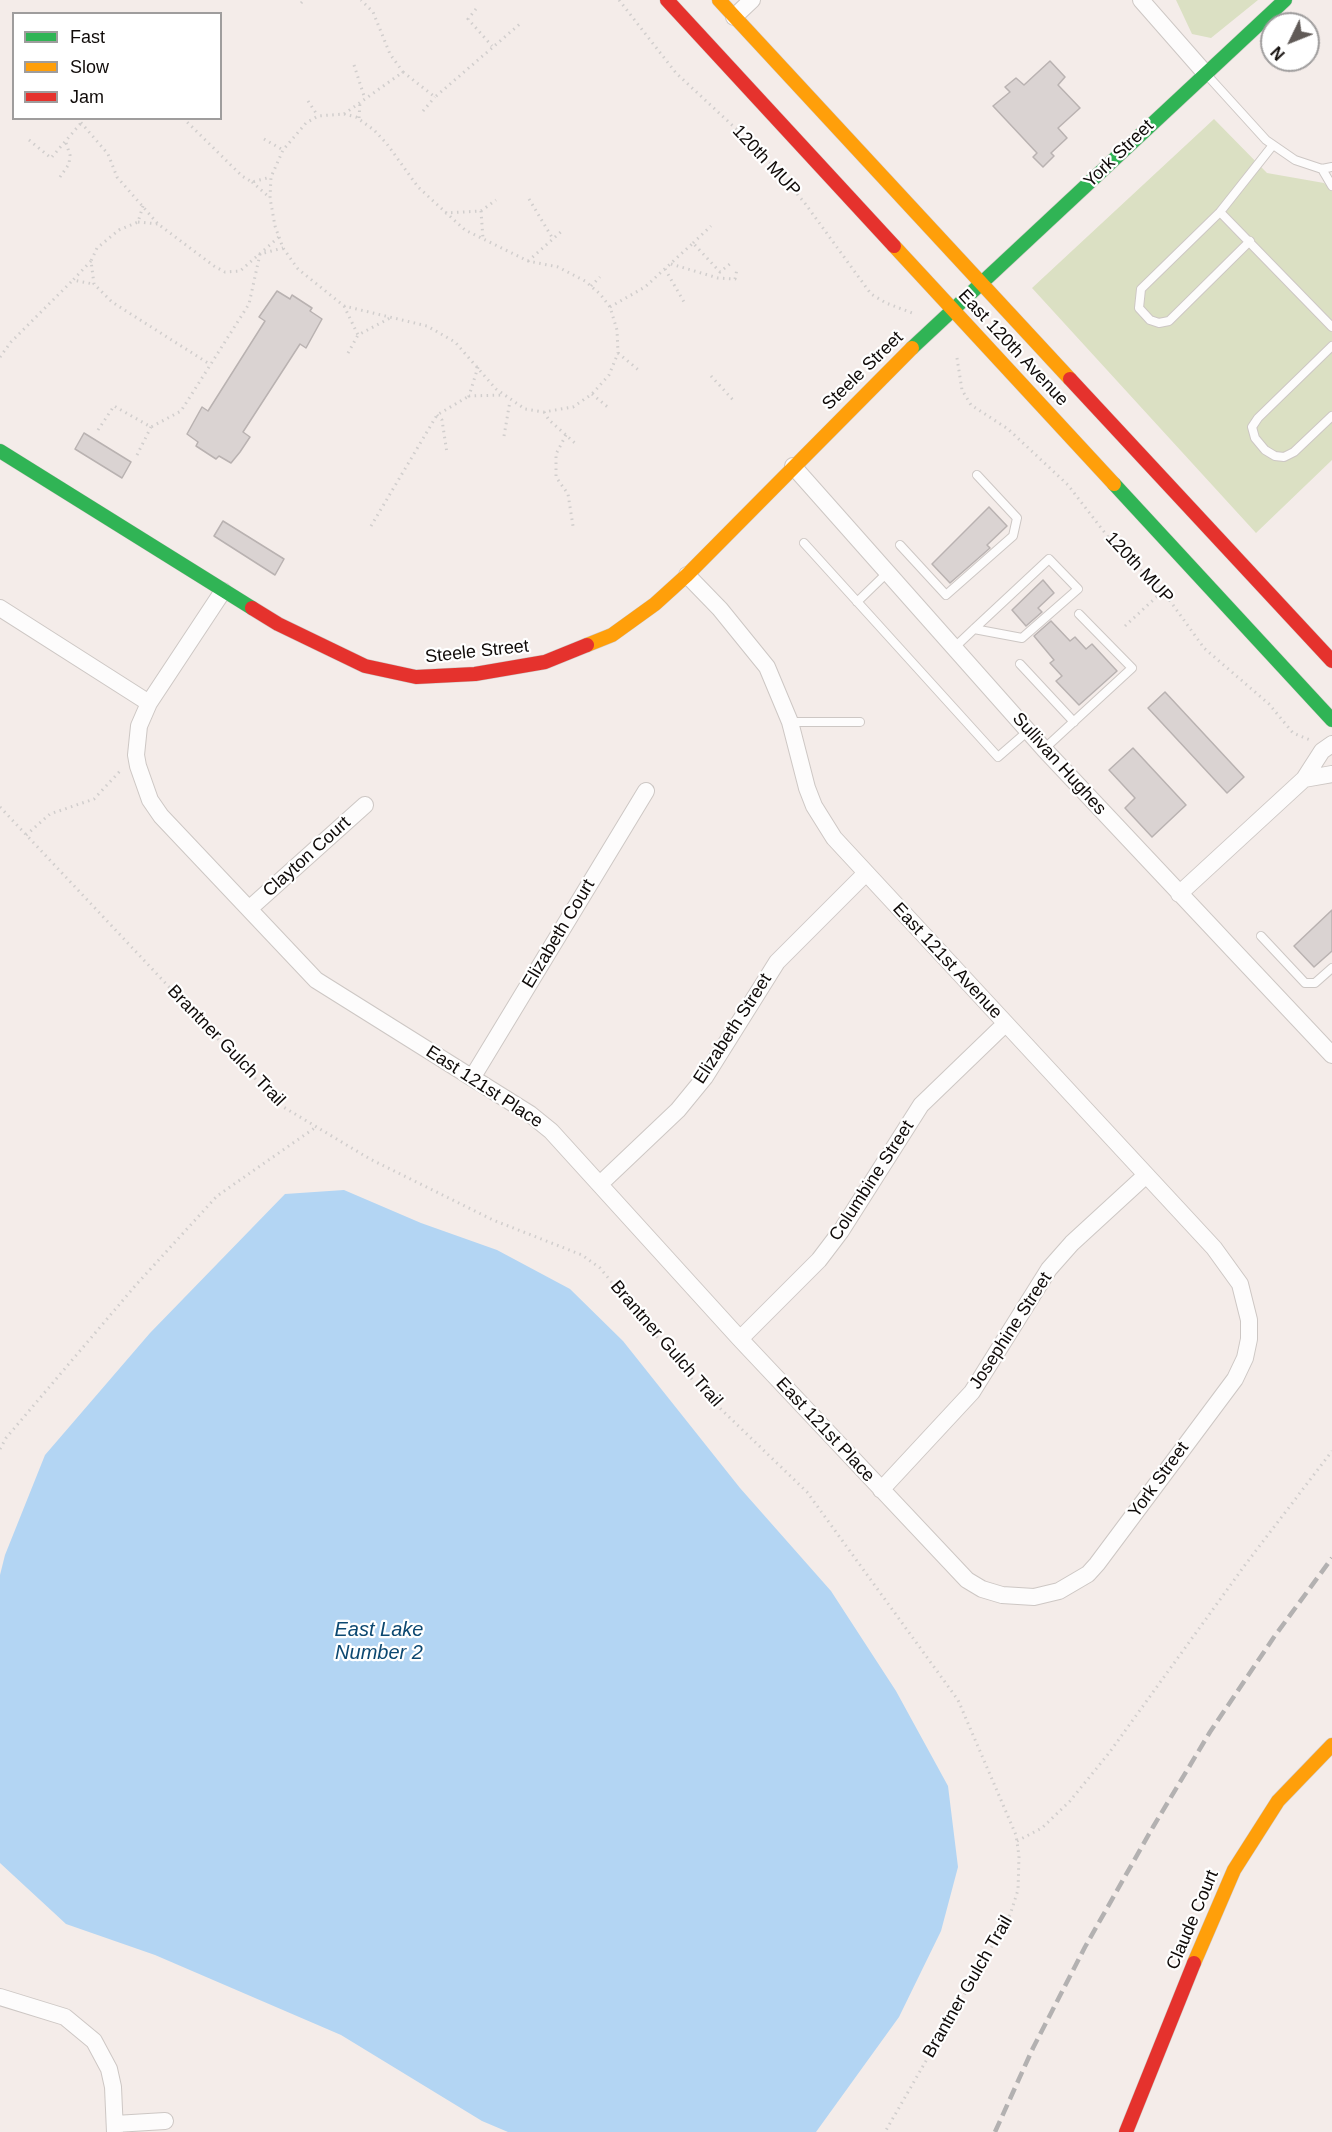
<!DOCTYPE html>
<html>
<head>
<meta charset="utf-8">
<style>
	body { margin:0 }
	#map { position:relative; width:1332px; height:2132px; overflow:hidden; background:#f4ece9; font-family:Helvetica,sans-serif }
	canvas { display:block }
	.legend { position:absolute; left:12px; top:12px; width:210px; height:108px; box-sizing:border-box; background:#fff; border:2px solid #9f9d9d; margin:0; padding:8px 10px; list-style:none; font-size:18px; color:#100b09 }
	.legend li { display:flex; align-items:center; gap:12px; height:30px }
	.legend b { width:30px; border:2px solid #9f9d9d }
	.north { position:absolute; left:1260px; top:12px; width:60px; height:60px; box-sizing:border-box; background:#fff; border:2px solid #9f9d9d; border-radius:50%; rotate:227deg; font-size:16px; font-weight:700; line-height:24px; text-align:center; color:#100b09 }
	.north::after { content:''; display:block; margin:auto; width:21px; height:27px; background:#605a57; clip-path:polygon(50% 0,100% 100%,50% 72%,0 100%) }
</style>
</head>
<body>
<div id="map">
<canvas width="1332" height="2132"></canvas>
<ul class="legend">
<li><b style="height:8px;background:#30b455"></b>Fast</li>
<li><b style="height:8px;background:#ff9f0a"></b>Slow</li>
<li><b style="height:8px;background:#e5322d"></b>Jam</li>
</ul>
<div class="north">N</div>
</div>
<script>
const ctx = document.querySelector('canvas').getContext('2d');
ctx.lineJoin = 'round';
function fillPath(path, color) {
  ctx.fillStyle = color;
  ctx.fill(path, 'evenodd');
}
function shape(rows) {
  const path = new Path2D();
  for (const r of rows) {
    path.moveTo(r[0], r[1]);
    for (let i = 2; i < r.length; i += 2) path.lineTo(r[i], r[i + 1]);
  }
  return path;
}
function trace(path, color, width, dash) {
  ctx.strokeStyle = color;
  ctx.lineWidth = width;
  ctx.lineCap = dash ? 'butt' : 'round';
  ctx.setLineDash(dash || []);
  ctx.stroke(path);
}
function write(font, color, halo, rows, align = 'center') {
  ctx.font = font + ' Helvetica,sans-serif';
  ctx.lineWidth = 4.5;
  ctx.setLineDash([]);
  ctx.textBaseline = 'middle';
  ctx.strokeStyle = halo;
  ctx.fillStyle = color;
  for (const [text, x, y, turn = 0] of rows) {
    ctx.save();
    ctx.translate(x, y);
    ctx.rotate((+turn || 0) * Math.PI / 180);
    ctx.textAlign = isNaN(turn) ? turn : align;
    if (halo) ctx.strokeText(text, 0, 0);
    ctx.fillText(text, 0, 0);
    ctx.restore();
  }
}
fillPath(shape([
	[1176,0,1258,0,1211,38,1192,34],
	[1214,119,1267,173,1324,183,1332,191,1332,460,1256,533,1032,288]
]), '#dbe0c3');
fillPath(shape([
	[344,1190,421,1223,497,1250,570,1289,623,1341,740,1488,831,1591,896,1691,948,1786,958,1867,941,1931,899,2017,816,2132,508,2132,482,2121,341,2035,155,1955,66,1924,0,1863,0,1575,5,1555,45,1455,150,1333,285,1194]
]), '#b3d5f3');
const building = shape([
	[1050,61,1065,77,1058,85,1080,108,1058,128,1067,138,1051,153,1054,156,1043,167,1033,157,1037,153,993,106,1010,92,1005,87,1016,78,1024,85,1050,61],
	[277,291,290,299,292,295,312,308,310,311,322,319,306,348,300,344,243,432,250,437,240,452,231,463,219,456,216,459,196,446,198,442,187,434,202,407,208,411,265,321,259,317,277,291],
	[84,433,131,462,122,478,75,449,84,433],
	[989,507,1007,526,987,545,990,548,950,583,932,564,989,507],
	[223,521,284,559,275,575,214,536,223,521],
	[1043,580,1054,593,1038,608,1042,612,1026,626,1012,610,1043,580],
	[1051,621,1070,641,1075,637,1086,649,1092,644,1117,671,1079,705,1056,681,1062,676,1050,663,1054,660,1034,636,1051,621],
	[1165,692,1244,777,1227,793,1148,708,1165,692],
	[1133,748,1186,805,1152,837,1125,808,1135,798,1109,770,1133,748],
	[1332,910,1332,951,1314,967,1294,946,1332,910]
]);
fillPath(building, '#dad3d2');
trace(building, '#b9b2b1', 1.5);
const lane = shape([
	[1207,75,1266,140,1295,160,1322,169,1332,167],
	[1322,169,1332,186],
	[1220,212,1332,327],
	[1250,241,1169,321,1159,323,1150,320,1139,308,1141,289,1220,212,1273,145],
	[1332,346,1258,418,1252,427,1255,438,1265,450,1275,456,1284,457,1294,452,1332,416],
	[804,543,998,757,1028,731],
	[900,545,946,595,1013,536,1017,518,977,475],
	[857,602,888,572],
	[955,647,974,629,1049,559,1078,589,1022,638,974,629],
	[1020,664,1074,722],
	[790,722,860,722],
	[1044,749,1132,668,1079,614],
	[1261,936,1305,983,1315,983,1332,968]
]);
const street = shape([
	[1141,0,1205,73],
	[734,17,752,0],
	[793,466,1044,749,1332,1055],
	[223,591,149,703,139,726,136,755,138,766,150,800,161,816,316,980,530,1114,551,1131,740,1339,967,1580,982,1589,1002,1595,1034,1597,1059,1591,1088,1574,1097,1564,1235,1379,1245,1358,1249,1339,1249,1320,1240,1284,1214,1248,834,838,814,806,807,788,790,722,767,667,720,609,687,575],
	[0,608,149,703],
	[1304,779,1332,774],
	[1179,894,1304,779,1322,751,1332,744],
	[249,909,365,805],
	[472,1078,646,791],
	[600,1184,678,1110,705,1077,777,962,866,873],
	[740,1339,819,1260,841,1231,921,1105,1005,1024],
	[881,1490,972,1392,1049,1269,1072,1243,1145,1176],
	[0,1997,65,2017,94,2041,109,2069,113,2087,115,2132],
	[115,2124,165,2121]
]);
const fast = shape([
	[912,348,1285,0],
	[0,451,252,608],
	[1114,484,1332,720]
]);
const slow = shape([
	[719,0,1070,379],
	[894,246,1114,484],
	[587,645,612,635,655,604,687,575,912,348],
	[1194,1963,1234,1870,1278,1801,1332,1745]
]);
const jam = shape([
	[667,0,894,246],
	[1070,379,1332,661],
	[252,608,278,624,365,666,416,677,475,674,545,662,587,645],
	[1126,2132,1194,1963]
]);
trace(lane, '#cdc7c4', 10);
trace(street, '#cdc7c4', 18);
trace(fast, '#cdc7c4', 15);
trace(slow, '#cdc7c4', 15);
trace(jam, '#cdc7c4', 15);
trace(shape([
	[619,0,676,73,760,151,804,202,871,294,886,303,915,314],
	[301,3,304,0],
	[476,9,468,19,492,46],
	[354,65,365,99],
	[403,72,435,97,521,23],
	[308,101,318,116],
	[423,111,435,97],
	[344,114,356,117,374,130,387,144,418,187,465,230,528,261,558,267,585,281,600,294,610,307,617,330,618,353,609,375,592,394,573,407,544,412,525,409,496,389,455,342,427,326,344,306,298,269,283,248,275,226,270,198,271,177,283,150,306,123,318,116,344,114],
	[344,114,403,72,390,54,373,12,361,0],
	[77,118,108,154,117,177,158,224,214,266,225,272,240,271,279,237],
	[183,118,242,176,252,182,271,177],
	[359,118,360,102],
	[264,139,283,150],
	[29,140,51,158,81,123],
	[60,177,69,164,70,155,65,140],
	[252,182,270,198],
	[529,199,553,239],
	[143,206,138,222,119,230,97,248,91,261,94,284,112,302,211,365],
	[481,211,496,200],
	[445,213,481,211,483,239],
	[138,222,158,224],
	[693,243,711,226],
	[91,261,73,280,93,284],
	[528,261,563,230],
	[671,264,718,278,735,279,737,269],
	[665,269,684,302],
	[591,286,600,277],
	[344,306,358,335,390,318],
	[610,307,645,287,693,243,720,272,731,263],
	[348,353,358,335],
	[618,353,641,372],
	[0,357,11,342,73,280],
	[957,358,962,390,971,405,1008,429,1068,485,1115,546,1163,591,1204,648,1269,704,1293,733,1310,740],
	[478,367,469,396,503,395],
	[711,376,734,401],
	[592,394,610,409],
	[544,412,549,420,577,445],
	[437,415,442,420,447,453],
	[98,430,114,406,151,427,181,411,249,304,260,254,283,248],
	[566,435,556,454,556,477,568,494,573,526],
	[504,436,510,401],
	[137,455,151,427],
	[371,526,437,415,469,396],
	[1125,626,1163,591],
	[0,807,280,1105,370,1159,493,1220,582,1255,600,1268,700,1389,807,1492,958,1700,1016,1835,1019,1856,1018,1890,1010,1915,885,2132],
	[26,835,50,814,94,799,121,770],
	[0,1449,6,1438,135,1286,217,1196,316,1127],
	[1017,1841,1042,1828,1070,1801,1109,1753,1245,1565,1332,1451]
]), '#d1cecd', 3, [1.5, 4.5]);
trace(lane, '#fdfcfc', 8);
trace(street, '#fdfcfc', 16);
trace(fast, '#30b455', 14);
trace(slow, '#ff9f0a', 14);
trace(jam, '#e5322d', 14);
trace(shape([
	[995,2132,1033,2048,1085,1947,1153,1827,1210,1732,1274,1637,1332,1558]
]), '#b3b1b1', 4.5, [12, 6]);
write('18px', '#100b09', '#fff', [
	["York Street",1119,154,-44],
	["120th MUP",766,161,47],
	["East 120th Avenue",1013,348,47],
	["Steele Street",863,371,-44],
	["120th MUP",1139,568,47],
	["Steele Street",477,652,-6],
	["Sullivan Hughes",1059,764,48],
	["Clayton Court",307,857,-42],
	["Elizabeth Court",559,934,-59],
	["East 121st Avenue",947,961,47],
	["Elizabeth Street",733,1029,-57],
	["Brantner Gulch Trail",226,1046,46],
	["East 121st Place",484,1087,33],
	["Columbine Street",872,1181,-57],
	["Josephine Street",1011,1331,-57],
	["Brantner Gulch Trail",666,1344,49],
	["East 121st Place",825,1430,47],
	["York Street",1159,1480,-54],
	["Claude Court",1193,1920,-67],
	["Brantner Gulch Trail",968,1987,-60]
]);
write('italic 20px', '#0c4871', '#fff', [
	["East Lake",379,1630],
	["Number 2",379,1653]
]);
</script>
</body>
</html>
